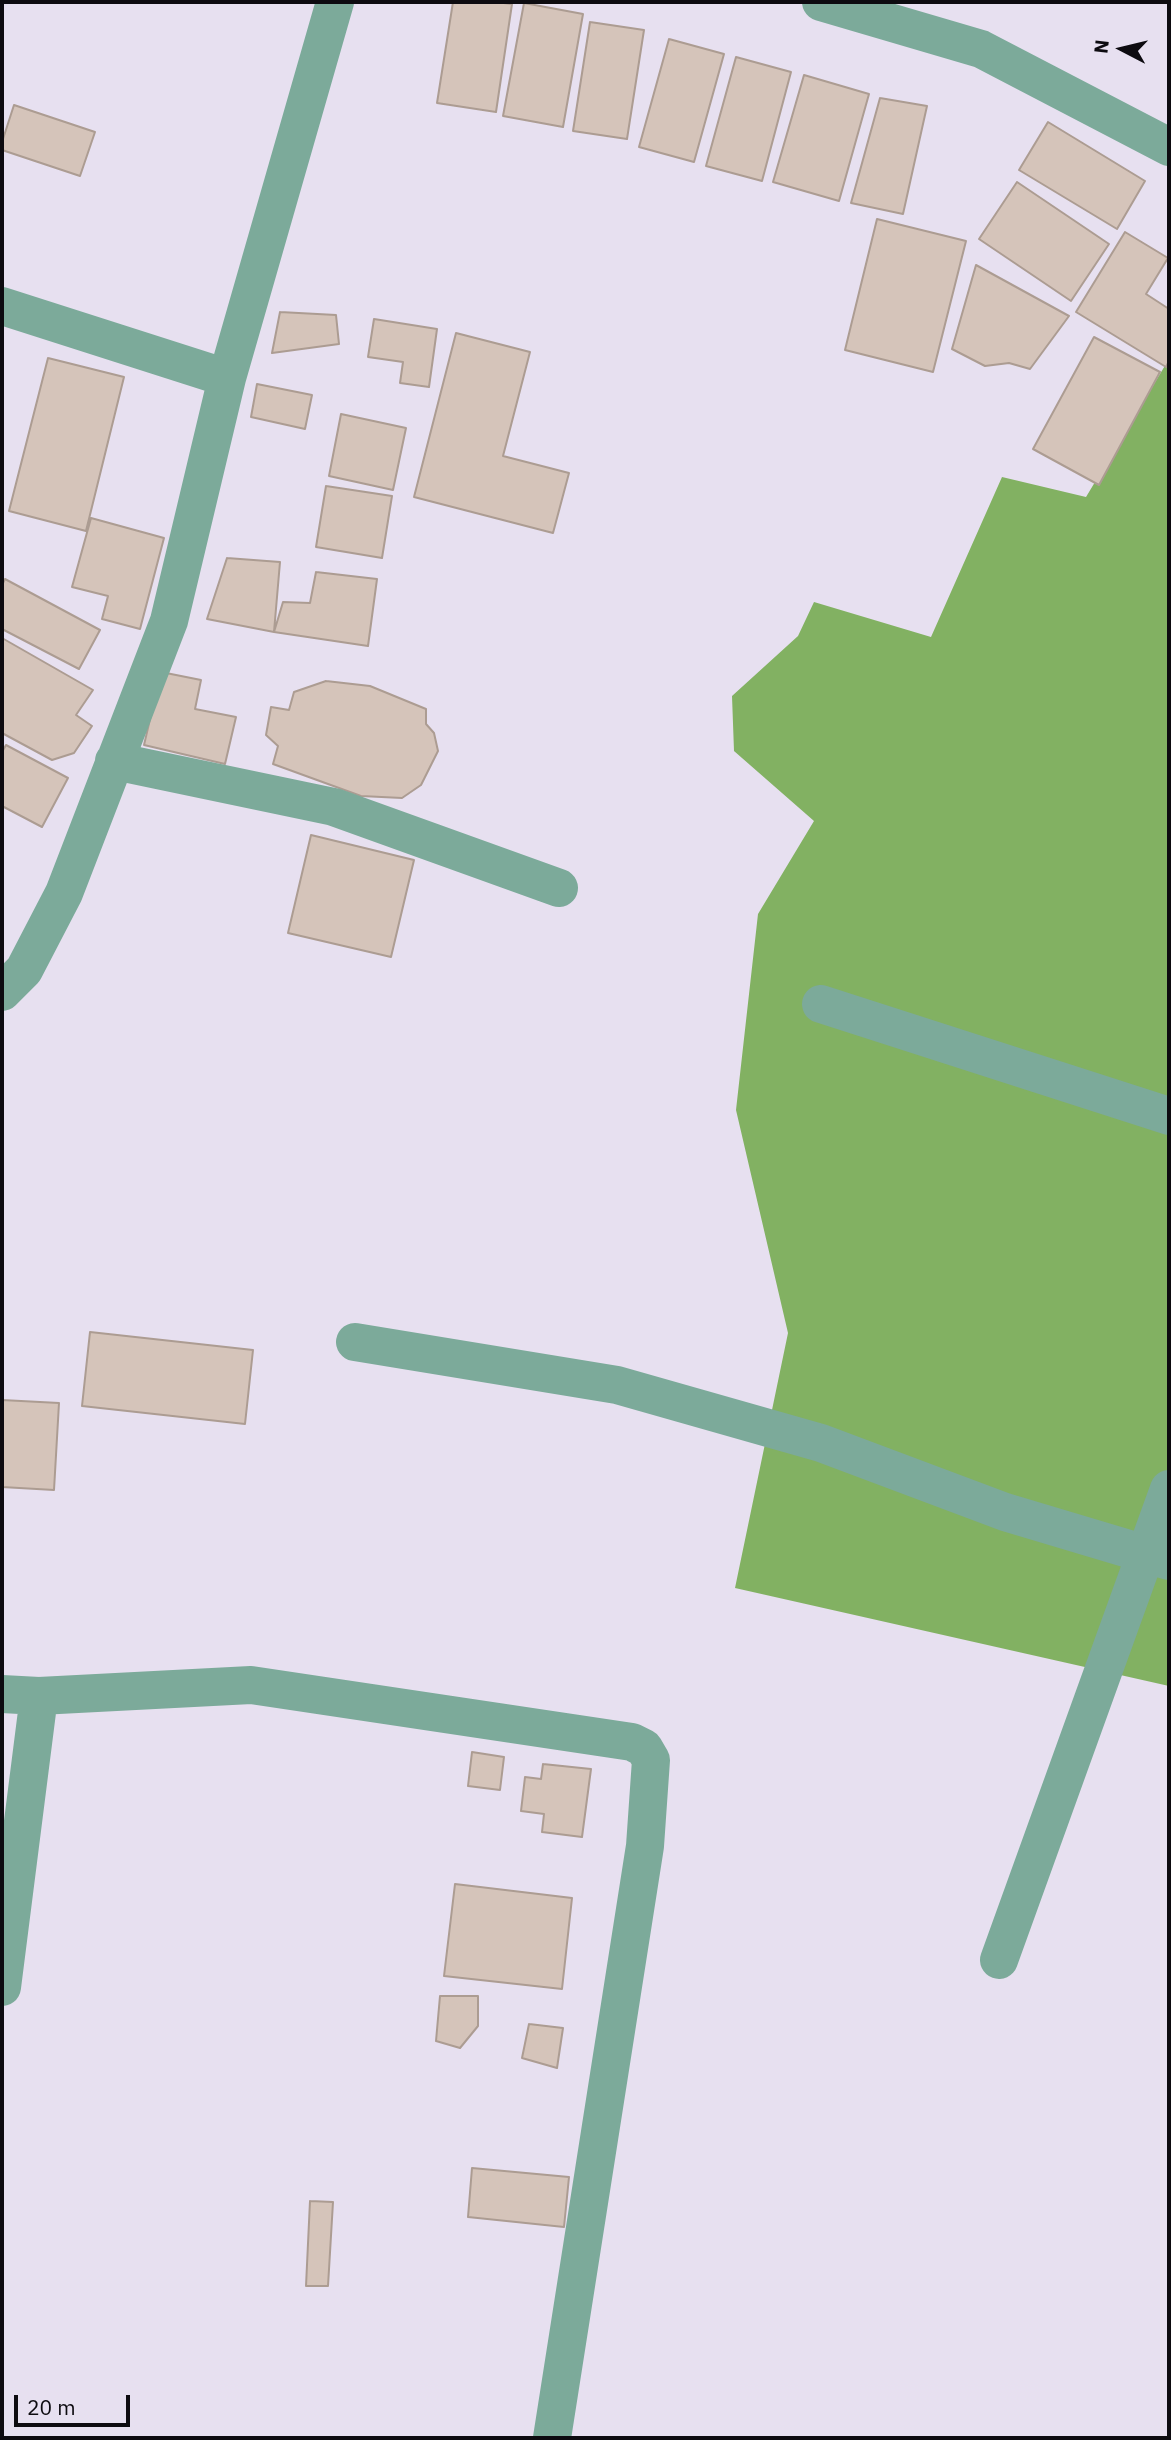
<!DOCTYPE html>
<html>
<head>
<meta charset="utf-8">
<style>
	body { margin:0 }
	#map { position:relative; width:1171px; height:2440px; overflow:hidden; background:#e7e0f0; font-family:"IBM Plex Sans",sans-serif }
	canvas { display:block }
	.frame { position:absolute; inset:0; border:4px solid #0d0b10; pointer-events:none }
	.north { position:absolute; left:1087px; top:14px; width:70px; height:70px; -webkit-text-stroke:5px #e7e0f0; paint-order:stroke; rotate:277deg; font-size:19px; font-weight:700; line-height:28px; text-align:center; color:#0d0b10 }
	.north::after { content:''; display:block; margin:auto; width:24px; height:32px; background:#0d0b10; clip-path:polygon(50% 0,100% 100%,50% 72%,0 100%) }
	.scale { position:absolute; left:14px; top:2395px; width:116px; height:32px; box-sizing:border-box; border:4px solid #0d0b10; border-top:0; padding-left:9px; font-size:21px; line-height:24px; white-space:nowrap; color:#0d0b10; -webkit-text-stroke:5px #e7e0f0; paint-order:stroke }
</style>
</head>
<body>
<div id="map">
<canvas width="1171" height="2440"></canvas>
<div class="frame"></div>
<div class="north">N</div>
<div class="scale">20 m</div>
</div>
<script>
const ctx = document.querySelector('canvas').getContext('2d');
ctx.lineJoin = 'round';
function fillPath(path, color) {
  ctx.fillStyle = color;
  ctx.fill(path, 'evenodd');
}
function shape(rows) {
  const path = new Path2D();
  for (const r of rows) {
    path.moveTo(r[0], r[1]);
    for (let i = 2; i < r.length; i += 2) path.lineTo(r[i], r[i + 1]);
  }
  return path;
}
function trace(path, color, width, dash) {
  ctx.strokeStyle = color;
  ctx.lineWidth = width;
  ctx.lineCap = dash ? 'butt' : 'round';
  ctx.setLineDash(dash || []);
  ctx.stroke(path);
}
fillPath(shape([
	[1169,359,1169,1686,735,1588,788,1333,736,1110,758,914,814,821,734,751,732,696,798,636,814,602,931,637,1002,477,1086,497]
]), '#82b162');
const building = shape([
	[453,2,495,2,512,4,496,112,437,103,453,2],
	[524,3,583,14,563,127,503,116,524,3],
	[590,22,644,30,627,139,573,131,590,22],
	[669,39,724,54,694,162,639,147,669,39],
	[736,57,791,72,762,181,706,166,736,57],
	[804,75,869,94,839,201,773,182,804,75],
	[880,98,927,106,903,214,851,203,880,98],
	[14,105,95,132,80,176,2,150,2,142,14,105],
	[1048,122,1145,181,1117,229,1019,170,1048,122],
	[1017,182,1109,244,1071,301,979,239,1017,182],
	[877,219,966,241,933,372,845,350,877,219],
	[1125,232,1168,258,1146,294,1169,309,1169,361,1166,367,1076,312,1125,232],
	[976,265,1069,316,1030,369,1009,363,985,366,952,349,976,265],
	[280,312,336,315,339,344,272,353,280,312],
	[374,319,437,329,429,387,400,383,403,362,368,357,374,319],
	[456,333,530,352,503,456,569,473,553,533,414,497,456,333],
	[1094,337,1160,372,1099,485,1033,449,1094,337],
	[48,358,124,377,86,531,9,511,48,358],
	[257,384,312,395,305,429,251,417,257,384],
	[341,414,406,428,393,490,329,476,341,414],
	[326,486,392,496,382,558,316,547,326,486],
	[91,518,164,538,140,629,102,619,108,596,72,587,91,518],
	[227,558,280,562,274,632,207,619,227,558],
	[316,572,377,579,368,646,274,632,283,602,310,603,316,572],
	[5,579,100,630,79,669,2,629,2,585,5,579],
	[2,638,93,690,76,715,92,726,74,753,52,760,2,733,2,638],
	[161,672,201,680,195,709,236,717,225,764,144,745,161,672],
	[326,681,370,686,426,709,426,724,434,733,438,751,421,785,402,798,361,796,273,764,278,746,266,735,271,707,289,710,294,692,326,681],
	[6,745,68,778,42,827,2,806,2,752,6,745],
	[311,835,414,860,391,957,288,933,311,835],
	[90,1332,253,1350,245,1424,82,1406,90,1332],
	[2,1400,59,1403,54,1490,2,1487,2,1400],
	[472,1752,504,1757,500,1790,468,1786,472,1752],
	[543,1764,591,1769,582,1837,542,1832,544,1814,521,1811,525,1777,541,1779,543,1764],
	[455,1884,572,1898,562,1989,444,1976,455,1884],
	[440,1996,478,1996,478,2026,460,2048,436,2041,440,1996],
	[529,2024,563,2028,557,2068,522,2058,529,2024],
	[472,2168,569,2177,564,2227,468,2217,472,2168],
	[310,2201,333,2202,328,2286,306,2286,310,2201]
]);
fillPath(building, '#d5c4ba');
trace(building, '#ac9c92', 2);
trace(shape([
	[821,2,981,49,1169,147],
	[2,306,227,378],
	[114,761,334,807,559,888],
	[2,992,24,970,64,893,169,621,227,378,335,2],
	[821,1004,1169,1116],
	[355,1342,617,1385,821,1443,1005,1512,1169,1561],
	[2,1694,39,1696,251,1685,632,1742,644,1748,651,1760,645,1846,552,2438],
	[999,1960,1169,1489],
	[2,1987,39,1696]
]), '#7caa9a', 38);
</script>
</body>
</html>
